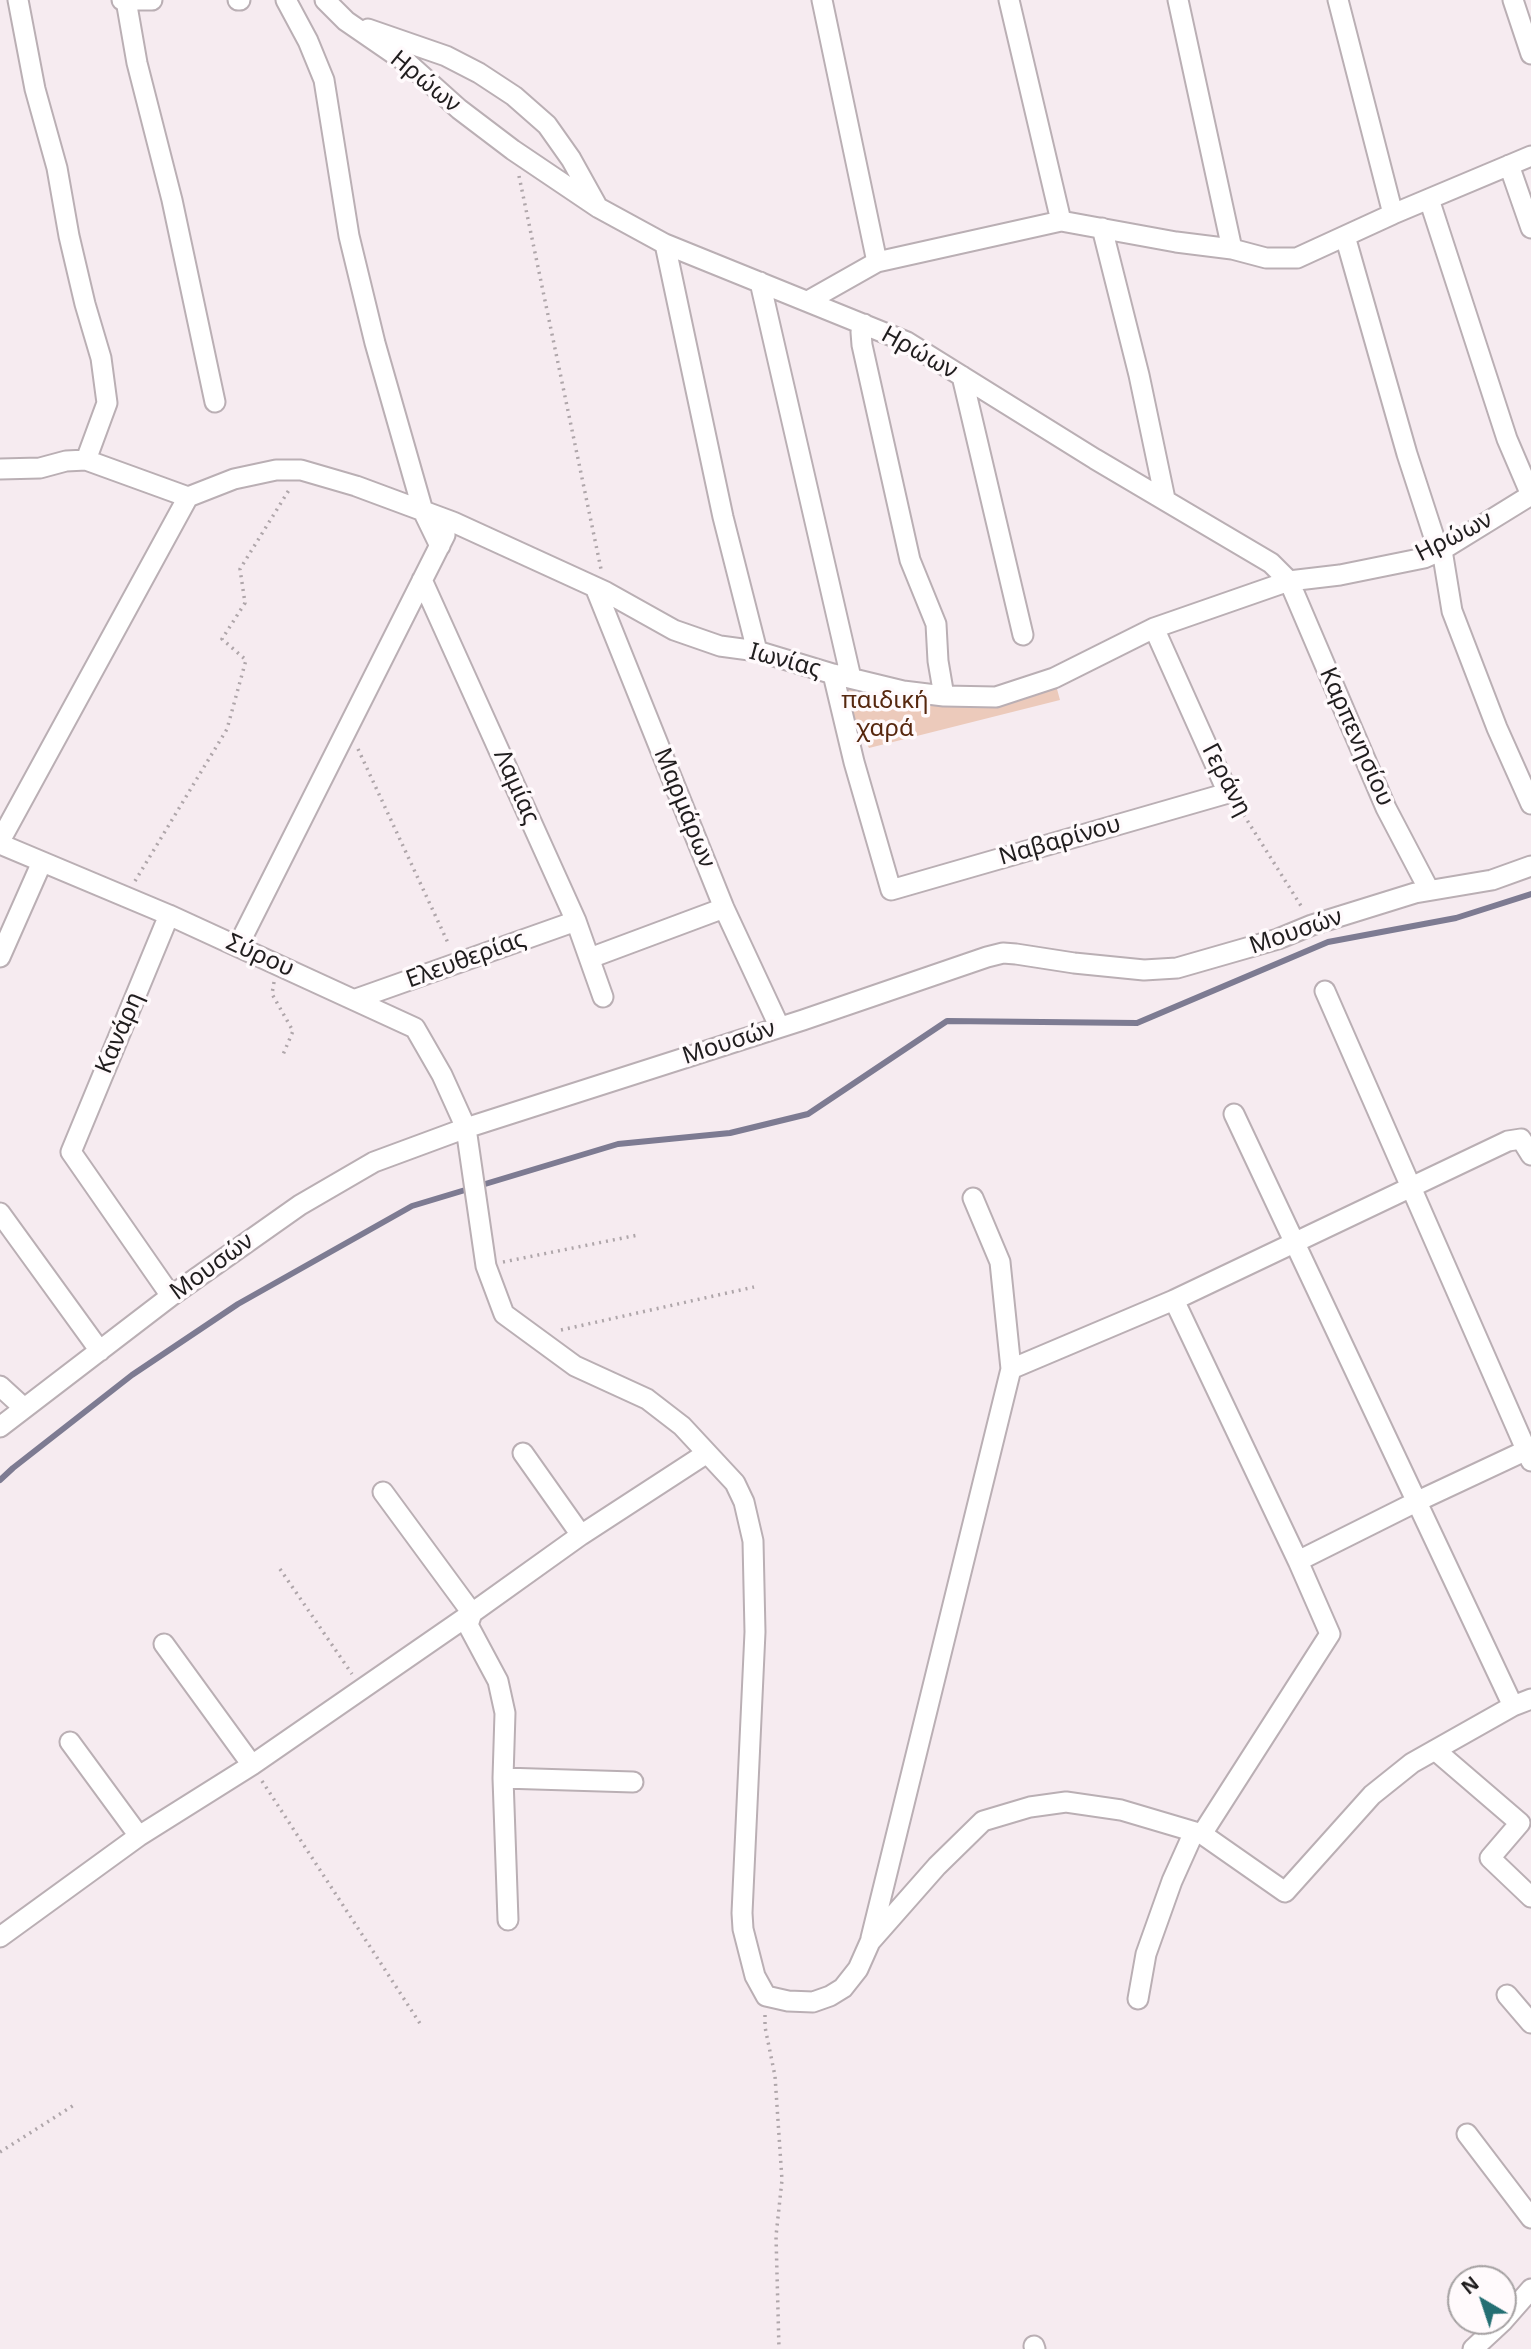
<!DOCTYPE html>
<html>
<head>
<meta charset="utf-8">
<style>
	body { margin:0 }
	#map { position:relative; width:1531px; height:2349px; overflow:hidden; background:#f6ebf0; font-family:"Noto Sans",sans-serif }
	canvas { display:block }
	.north { position:absolute; left:1447px; top:2265px; width:70px; height:70px; box-sizing:border-box; background:#fffafc; border:2px solid #a6a2a3; border-radius:50%; rotate:321deg; font-size:19px; font-weight:700; line-height:28px; text-align:center; color:#201d1e }
	.north::after { content:''; display:block; margin:auto; width:24px; height:32px; background:#246f73; clip-path:polygon(50% 0,100% 100%,50% 72%,0 100%) }
</style>
</head>
<body>
<div id="map">
<canvas width="1531" height="2349"></canvas>
<div class="north">N</div>
</div>
<script>
const ctx = document.querySelector('canvas').getContext('2d');
ctx.lineJoin = 'round';
function fillPath(path, color) {
  ctx.fillStyle = color;
  ctx.fill(path, 'evenodd');
}
function shape(rows) {
  const path = new Path2D();
  for (const r of rows) {
    path.moveTo(r[0], r[1]);
    for (let i = 2; i < r.length; i += 2) path.lineTo(r[i], r[i + 1]);
  }
  return path;
}
function trace(path, color, width, dash) {
  ctx.strokeStyle = color;
  ctx.lineWidth = width;
  ctx.lineCap = dash ? 'butt' : 'round';
  ctx.setLineDash(dash || []);
  ctx.stroke(path);
}
function write(font, color, halo, rows, align = 'center') {
  ctx.font = font + ' "Noto Sans",sans-serif';
  ctx.lineWidth = 7;
  ctx.setLineDash([]);
  ctx.textBaseline = 'middle';
  ctx.strokeStyle = halo;
  ctx.fillStyle = color;
  for (const [text, x, y, turn = 0] of rows) {
    ctx.save();
    ctx.translate(x, y);
    ctx.rotate((+turn || 0) * Math.PI / 180);
    ctx.textAlign = isNaN(turn) ? turn : align;
    if (halo) ctx.strokeText(text, 0, 0);
    ctx.fillText(text, 0, 0);
    ctx.restore();
  }
}
fillPath(shape([
	[833,674,944,696,1054,678,1060,700,869,748]
]), '#eccabb');
trace(shape([
	[0,1480,13,1468,132,1375,238,1304,412,1206,618,1144,730,1133,808,1114,947,1021,1137,1023,1328,942,1456,918,1531,894]
]), '#7d7b92', 6);
const minor = shape([
	[18,0,35,89,57,168,69,236,85,304,101,358,107,403,86,460],
	[122,0,152,0],
	[126,0,137,63,172,200,215,402],
	[238,0,240,0],
	[286,0,308,41,324,80,349,236,375,343,423,511,440,546],
	[325,0,346,21,410,65,459,109,513,150,599,208,665,244,907,342,1095,459,1271,563,1289,581,1340,575,1424,558,1442,550,1531,495],
	[822,0,877,262],
	[1009,0,1061,221],
	[1178,0,1232,249],
	[1338,0,1393,214],
	[1513,0,1531,54],
	[368,29,446,56,479,73,514,96,547,125,571,159,596,204],
	[1509,165,1531,228],
	[1429,199,1507,439,1531,495],
	[1102,228,1139,375,1165,499],
	[1345,236,1407,454,1434,537,1442,550,1452,611,1497,728,1531,804],
	[665,244,723,517,757,651],
	[760,282,851,678],
	[808,301,877,262,1061,221,1176,242,1232,249,1266,258,1297,258,1393,214,1531,156],
	[864,324,861,332,862,345,910,560,936,624,938,661,944,696],
	[962,376,1023,635],
	[0,469,40,468,66,461,86,460,188,497],
	[422,580,576,921,603,997],
	[595,587,724,908,779,1026],
	[833,674,854,762,891,890,1228,793,1154,628],
	[0,841,188,497,234,479,276,470,301,470,356,486,453,522,606,592,674,630,720,646,757,651,833,674,903,691,944,696,996,697,1054,678,1154,628,1289,581,1386,808,1429,890],
	[0,844,169,915,415,1028,442,1075,466,1128,486,1266,504,1314,575,1366,647,1399,682,1426,735,1483,744,1502,753,1541,755,1632,742,1913,743,1929,755,1976,766,1996,788,2001,813,2002,830,1996,843,1988,858,1969,870,1942,937,1866,983,1821,1030,1807,1066,1802,1121,1810,1202,1834,1285,1892,1372,1795,1412,1763,1513,1706,1531,1699],
	[169,915,71,1152,171,1296],
	[238,946,445,535],
	[0,957,42,862],
	[590,958,724,908],
	[1325,991,1531,1461],
	[356,999,576,921],
	[1234,1114,1513,1706],
	[0,1213,100,1351],
	[1174,1300,1298,1561,1330,1634,1202,1834],
	[1011,1369,1174,1300,1508,1141,1521,1139,1531,1155],
	[0,1386,24,1408],
	[0,1427,171,1296,300,1205,374,1162,466,1128,803,1020,987,957,1003,953,1016,954,1074,963,1144,970,1177,968,1278,939,1312,925,1415,893,1492,880,1531,866],
	[523,1453,581,1535],
	[383,1492,472,1613,468,1625,498,1681,505,1713,503,1778,508,1920],
	[1298,1561,1418,1501,1531,1448],
	[164,1644,252,1765],
	[70,1742,139,1836],
	[1435,1750,1520,1823,1490,1858,1531,1897],
	[503,1778,633,1782],
	[0,1937,139,1836,252,1765,472,1613,581,1535,707,1453],
	[871,1938,1011,1369,1000,1262,973,1198],
	[1507,1995,1531,2023],
	[1138,1999,1146,1954,1172,1881,1194,1832],
	[1467,2134,1531,2218],
	[1503,2321,1531,2289],
	[1034,2346,1035,2349],
	[1473,2349,1503,2321]
]);
trace(minor, '#baafb4', 23);
trace(shape([
	[519,176,601,569],
	[358,749,449,945],
	[1240,809,1303,909],
	[135,881,227,729,246,660,222,639,245,603,240,569,289,490],
	[274,982,272,994,293,1031,282,1057],
	[503,1262,638,1235],
	[561,1330,754,1287],
	[280,1569,352,1674],
	[262,1781,421,2025],
	[765,2015,765,2027,775,2076,782,2180,776,2236,779,2349],
	[0,2152,74,2105]
]), '#afa6aa', 3.5, [2, 5]);
trace(minor, '#fff', 19);
write('24px', '#201d1e', '#fffafc', [
	["Ηρώων",425,82,39],
	["Ηρώων",919,353,29],
	["Ηρώων",1454,537,-27],
	["Ιωνίας",785,661,15],
	["Καρπενησίου",1356,737,66],
	["Γεράνη",1226,780,62],
	["Λαμίας",516,787,66],
	["Μαρμάρων",684,808,68],
	["Ναβαρίνου",1060,841,-16],
	["Μουσών",1296,932,-19],
	["Σύρου",260,956,24],
	["Ελευθερίας",466,960,-20],
	["Κανάρη",120,1033,-67],
	["Μουσών",729,1043,-18],
	["Μουσών",212,1267,-36]
]);
write('24px', '#56270e', '#fffafc', [
	["παιδική",885,701],
	["χαρά",885,729]
]);
</script>
</body>
</html>
